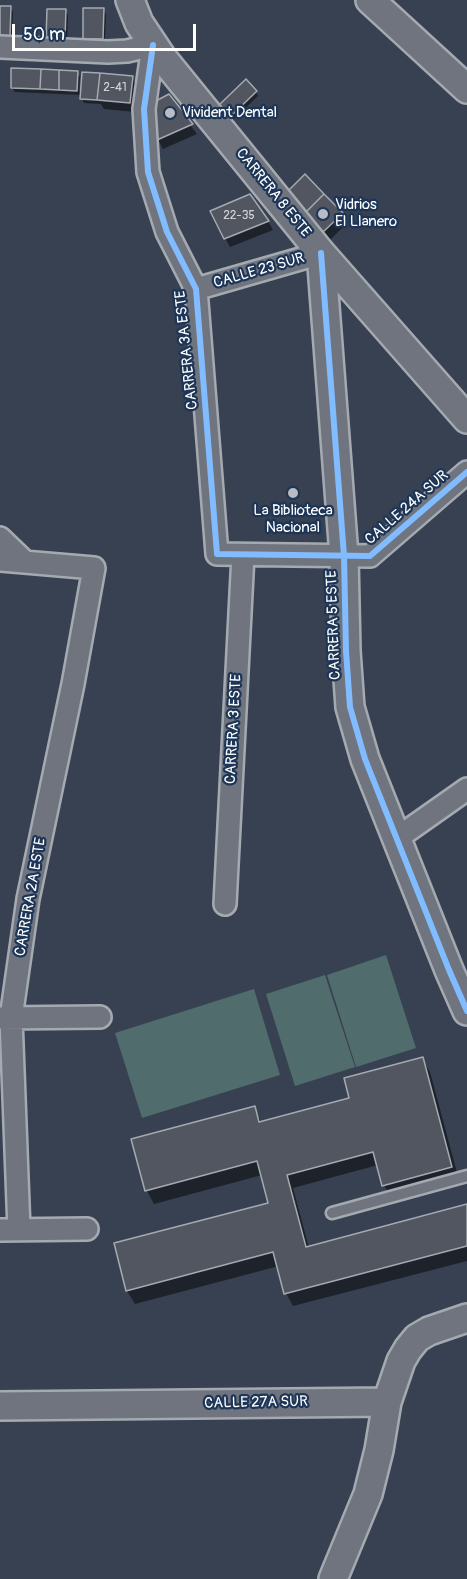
<!DOCTYPE html>
<html>
<head>
<meta charset="utf-8">
<style>
	body { margin:0 }
	#map { position:relative; width:467px; height:1579px; overflow:hidden; background:#374151; font-family:Pangolin,sans-serif }
	canvas { display:block }
	.scale { position:absolute; left:12px; top:24px; width:184px; height:27px; box-sizing:border-box; border:3px solid #fff; border-top:0; padding-left:8px; font-size:18px; line-height:21px; white-space:nowrap; color:#fff; -webkit-text-stroke:4px #1d3557; paint-order:stroke }
</style>
</head>
<body>
<div id="map">
<canvas width="467" height="1579"></canvas>
<div class="scale">50 m</div>
</div>
<script>
const ctx = document.querySelector('canvas').getContext('2d');
ctx.lineJoin = 'round';
function fillPath(path, color) {
  ctx.fillStyle = color;
  ctx.fill(path, 'evenodd');
}
function shape(rows) {
  const path = new Path2D();
  for (const r of rows) {
    path.moveTo(r[0], r[1]);
    for (let i = 2; i < r.length; i += 2) path.lineTo(r[i], r[i + 1]);
  }
  return path;
}
function trace(path, color, width, dash) {
  ctx.strokeStyle = color;
  ctx.lineWidth = width;
  ctx.lineCap = dash ? 'butt' : 'round';
  ctx.setLineDash(dash || []);
  ctx.stroke(path);
}
function write(font, color, halo, rows, align = 'center') {
  ctx.font = font + ' Pangolin,sans-serif';
  ctx.lineWidth = 4.5;
  ctx.setLineDash([]);
  ctx.textBaseline = 'middle';
  ctx.strokeStyle = halo;
  ctx.fillStyle = color;
  for (const [text, x, y, turn = 0] of rows) {
    ctx.save();
    ctx.translate(x, y);
    ctx.rotate((+turn || 0) * Math.PI / 180);
    ctx.textAlign = isNaN(turn) ? turn : align;
    if (halo) ctx.strokeText(text, 0, 0);
    ctx.fillText(text, 0, 0);
    ctx.restore();
  }
}
fillPath(shape([
	[386,955,416,1048,356,1067,327,975],
	[325,975,355,1067,295,1086,266,994],
	[254,989,280,1075,142,1118,115,1033]
]), '#516c6d');
fillPath(shape([
	[0,7,10,7,13,12,12,41,0,40],
	[65,10,68,15,67,43,50,43],
	[103,10,106,14,105,43,87,43,84,38],
	[77,72,80,77,79,91,132,78,137,87,135,112,104,109,101,104,84,103,81,95,15,92,12,88],
	[256,92,258,96,233,120,221,106],
	[168,96,197,134,163,149,158,140,156,103],
	[285,195,342,213,347,223,328,242],
	[268,221,273,230,230,247,225,238],
	[422,1059,430,1072,459,1180,391,1198,384,1185,378,1165,293,1188,309,1248,467,1206,467,1261,293,1306,286,1293,279,1266,135,1304,127,1291,269,1204,262,1175,154,1204,147,1191,254,1108,262,1123,351,1099]
]), '#0007');
const building = shape([
	[0,6,11,6,10,37,0,36,0,6],
	[83,8,104,8,103,39,83,39,83,8],
	[47,9,66,9,65,39,46,39,47,9],
	[11,68,41,69,40,89,11,88,11,68],
	[41,69,59,70,59,90,40,89,41,69],
	[59,70,78,71,77,91,59,90,59,70],
	[82,72,100,73,97,100,80,99,82,72],
	[100,73,133,76,130,103,97,100,100,73],
	[246,79,257,91,230,117,219,105,246,79],
	[169,94,193,124,157,140,154,102,169,94],
	[305,174,324,194,303,215,284,195,305,174],
	[250,194,269,221,224,239,210,211,250,194],
	[324,194,343,213,322,233,303,215,324,194],
	[423,1057,452,1167,382,1186,373,1152,287,1175,306,1247,467,1204,467,1246,284,1294,273,1252,126,1291,114,1243,268,1203,257,1161,145,1191,131,1139,255,1106,259,1122,349,1098,344,1078,423,1057]
]);
fillPath(building, '#525660');
trace(building, '#a5aab1', 1.5);
const service = shape([
	[332,1213,467,1176]
]);
const minor = shape([
	[0,47,108,52,127,51,153,45,144,109,148,172,167,232,196,289,217,554,370,556,467,472],
	[196,289,321,253],
	[0,538,25,562],
	[0,560,94,568,73,684,28,899,11,1018,19,1230],
	[396,839,467,789],
	[225,904,243,555],
	[0,1018,100,1017],
	[0,1230,87,1229]
]);
const tertiary = shape([
	[130,0,139,23,161,56,321,253,467,419],
	[370,0,467,89],
	[321,253,344,556,346,651,350,707,365,759,449,970,467,1011],
	[0,1406,387,1402],
	[333,1579,368,1494,379,1450,387,1402,401,1361,408,1349,417,1338,429,1331,467,1318]
]);
trace(service, '#a5aab1', 15);
trace(minor, '#a5aab1', 26);
trace(tertiary, '#a5aab1', 32);
trace(service, '#6f747e', 10);
trace(minor, '#6f747e', 21);
trace(tertiary, '#6f747e', 27);
trace(shape([
	[153,45,144,109,148,172,167,232,196,289,217,554,370,556,467,472],
	[321,253,344,556,346,651,350,707,365,759,449,970,467,1011]
]), '#80bcff', 6);
for (const [x, y, r, color] of [
	[170,113,6,"#b9bcc2"],
	[323,214,6,"#b9bcc2"],
	[293,493,6,"#b9bcc2"]
]) {
  const dot = new Path2D();
  dot.arc(x, y, r, 0, 2 * Math.PI);
  ctx.fillStyle = color;
  ctx.fill(dot);
  trace(dot, '#1d3557', 2);
}
write('12px', '#d4d5d7', null, [
	["2-41",115,88],
	["22-35",239,216]
]);
write('15px', '#fff', '#1d3557', [
	["Vivident Dental",182,113],
	["Vidrios",335,205],
	["El Llanero",335,222],
	["La Biblioteca",293,511,"center"],
	["Nacional",293,528,"center"]
], 'left');
write('15px', '#fff', '#1d3557', [
	["CARRERA 8 ESTE",273,193,51],
	["CALLE 23 SUR",259,271,-16],
	["CARRERA 3A ESTE",187,350,-96],
	["CALLE 24A SUR",407,508,-41],
	["CARRERA 5 ESTE",334,625,-92],
	["CARRERA 3 ESTE",234,729,-87],
	["CARRERA 2A ESTE",31,897,-80],
	["CALLE 27A SUR",256,1403,-1]
]);
</script>
</body>
</html>
